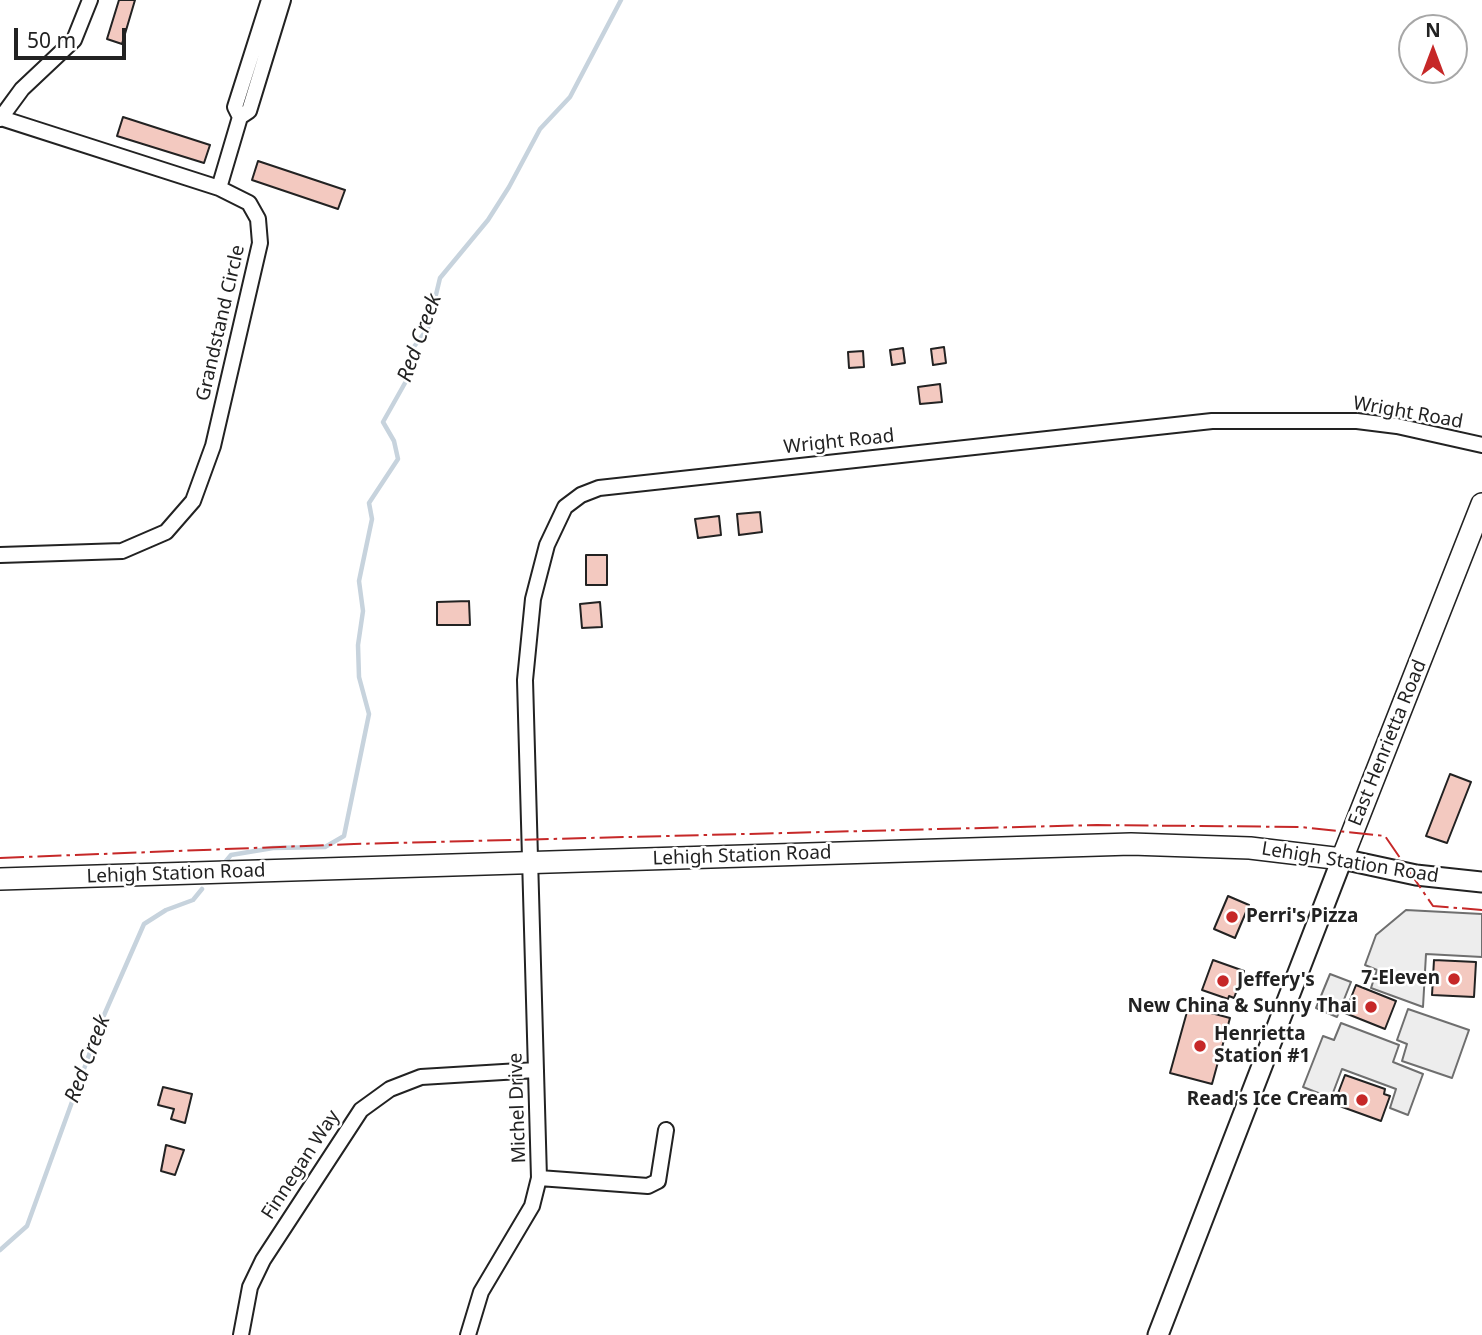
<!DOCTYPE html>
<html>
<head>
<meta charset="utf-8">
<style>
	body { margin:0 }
	#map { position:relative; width:1482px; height:1335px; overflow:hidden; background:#fff; font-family:"Noto Sans",sans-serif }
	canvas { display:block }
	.north { position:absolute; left:1398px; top:14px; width:70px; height:70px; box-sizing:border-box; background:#fff; border:2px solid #a7a7a7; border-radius:50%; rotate:0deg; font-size:19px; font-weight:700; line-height:28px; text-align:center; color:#222 }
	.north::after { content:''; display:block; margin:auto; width:24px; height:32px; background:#c62828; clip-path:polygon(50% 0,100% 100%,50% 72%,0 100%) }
	.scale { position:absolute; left:14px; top:28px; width:112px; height:32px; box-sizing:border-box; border:4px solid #222; border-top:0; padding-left:9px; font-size:21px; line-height:24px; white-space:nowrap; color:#222; -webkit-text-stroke:5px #fff; paint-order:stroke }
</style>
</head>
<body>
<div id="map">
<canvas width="1482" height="1335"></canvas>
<div class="north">N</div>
<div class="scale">50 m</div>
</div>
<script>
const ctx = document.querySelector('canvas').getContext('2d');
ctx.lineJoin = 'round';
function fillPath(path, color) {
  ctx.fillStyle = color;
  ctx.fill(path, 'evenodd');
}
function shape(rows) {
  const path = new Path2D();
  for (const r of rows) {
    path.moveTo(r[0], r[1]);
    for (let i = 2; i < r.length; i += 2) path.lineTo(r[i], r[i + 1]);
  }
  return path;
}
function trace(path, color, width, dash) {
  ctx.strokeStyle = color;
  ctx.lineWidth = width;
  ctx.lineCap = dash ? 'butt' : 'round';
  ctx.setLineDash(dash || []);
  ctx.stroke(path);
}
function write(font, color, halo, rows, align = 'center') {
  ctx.font = font + ' "Noto Sans",sans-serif';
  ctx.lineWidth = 5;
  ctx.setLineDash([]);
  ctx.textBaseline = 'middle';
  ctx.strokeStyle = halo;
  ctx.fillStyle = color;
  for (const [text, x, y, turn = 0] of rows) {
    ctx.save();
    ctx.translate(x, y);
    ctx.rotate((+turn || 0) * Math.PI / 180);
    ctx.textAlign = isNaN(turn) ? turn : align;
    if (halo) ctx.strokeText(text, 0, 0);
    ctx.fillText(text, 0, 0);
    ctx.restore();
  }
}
const parking = shape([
	[1406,910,1482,914,1482,957,1426,954,1423,1007,1371,988,1377,970,1365,965,1376,935,1406,910],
	[1330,974,1351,982,1337,1017,1316,1008,1330,974],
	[1408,1009,1469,1030,1452,1078,1402,1061,1407,1044,1397,1040,1408,1009],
	[1341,1023,1399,1045,1393,1062,1423,1074,1408,1115,1390,1108,1396,1089,1342,1069,1331,1098,1303,1087,1323,1036,1334,1040,1341,1023]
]);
fillPath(parking, '#ededed');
trace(parking, '#6f6f6f', 2);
trace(shape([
	[226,861,231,855,273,848,325,847,344,836,369,714,359,677,358,645,363,611,359,581,372,519,369,503,398,459,394,441,383,422,414,367,413,348,428,328,440,278,488,220,509,187,540,129,570,97,621,0],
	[0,1250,27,1226,101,1022,144,924,166,910,193,900,202,889]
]), '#c7d3dd', 4.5);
const building = shape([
	[119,0,135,0,122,44,107,39,119,0],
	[123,117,210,145,204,163,117,136,123,117],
	[258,161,345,190,338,209,252,180,258,161],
	[944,347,946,363,933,365,931,349,944,347],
	[903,348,905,363,892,365,890,350,903,348],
	[863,351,864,367,849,368,848,352,863,351],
	[940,384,942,402,920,404,918,387,940,384],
	[760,512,762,532,739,535,737,514,760,512],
	[719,516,721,535,698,538,695,519,719,516],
	[586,555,607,555,607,585,586,585,586,555],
	[469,601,470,625,437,625,437,602,469,601],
	[600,602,602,627,582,628,580,604,600,602],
	[1450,774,1471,782,1447,843,1426,836,1450,774],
	[1228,896,1249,905,1235,938,1214,929,1228,896],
	[1213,960,1244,971,1234,998,1229,996,1228,999,1202,990,1213,960],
	[1434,960,1476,962,1474,997,1432,995,1434,960],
	[1356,985,1396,1001,1385,1029,1345,1013,1356,985],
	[1190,1001,1200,1010,1230,1018,1212,1084,1170,1073,1190,1001],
	[1345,1075,1385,1089,1384,1094,1390,1096,1381,1121,1334,1104,1345,1075],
	[163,1087,192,1094,185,1123,171,1119,174,1109,158,1105,163,1087],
	[166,1145,184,1150,175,1175,161,1171,166,1145]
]);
fillPath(building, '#f3c9c0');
trace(building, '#222', 2);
const street = shape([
	[269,0,235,107,240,117,249,111,283,0],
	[0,119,22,89,74,40,90,0],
	[219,188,240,117],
	[0,555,122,551,166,532,193,501,213,446,260,243,258,219,249,203,219,188,1,118],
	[539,1178,648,1186,658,1181,666,1130],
	[241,1335,250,1287,263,1260,361,1110,390,1089,421,1077,536,1070],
	[468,1335,481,1292,532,1206,539,1178,525,680,533,599,547,545,565,507,581,495,599,488,1212,421,1357,421,1397,426,1482,445]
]);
const secondary = shape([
	[1158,1335,1342,859,1416,875,1482,882]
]);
const primary = shape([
	[0,879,1131,844,1250,848,1342,859,1482,504]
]);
trace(street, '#222', 18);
trace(secondary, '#222', 23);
trace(primary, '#222', 24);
trace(street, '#fff', 14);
trace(secondary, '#fff', 19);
trace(primary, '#fff', 21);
trace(shape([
	[0,858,354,844,1097,825,1301,827,1385,836,1433,906,1482,910]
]), '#c62828', 2, [24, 5, 3.5, 5]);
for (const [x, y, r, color] of [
	[1232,917,7,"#c62828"],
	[1454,979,7,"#c62828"],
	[1223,981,7,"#c62828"],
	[1371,1007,7,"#c62828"],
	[1200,1046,7,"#c62828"],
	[1362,1100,7,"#c62828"]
]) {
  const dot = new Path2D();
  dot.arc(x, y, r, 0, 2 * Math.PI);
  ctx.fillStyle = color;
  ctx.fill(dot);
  trace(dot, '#fff', 2.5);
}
write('19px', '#222', '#fff', [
	["Grandstand Circle",221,323,-77],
	["Wright Road",1408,413,10],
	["Wright Road",839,442,-6],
	["East Henrietta Road",1388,743,-68],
	["Lehigh Station Road",742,856,-2],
	["Lehigh Station Road",1350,863,9],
	["Lehigh Station Road",176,874,-2],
	["Michel Drive",518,1108,-92],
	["Finnegan Way",301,1165,-57]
]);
write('bold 19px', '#222', '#fff', [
	["Perri's Pizza",1246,917],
	["7-Eleven",1440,979,"right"],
	["Jeffery's",1237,981],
	["New China & Sunny Thai",1357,1007,"right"],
	["Henrietta",1214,1035],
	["Station #1",1214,1057],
	["Read's Ice Cream",1348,1100,"right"]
], 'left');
write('italic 21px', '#222', '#fff', [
	["Red Creek",420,338,-70],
	["Red Creek",88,1059,-69]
]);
</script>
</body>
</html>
